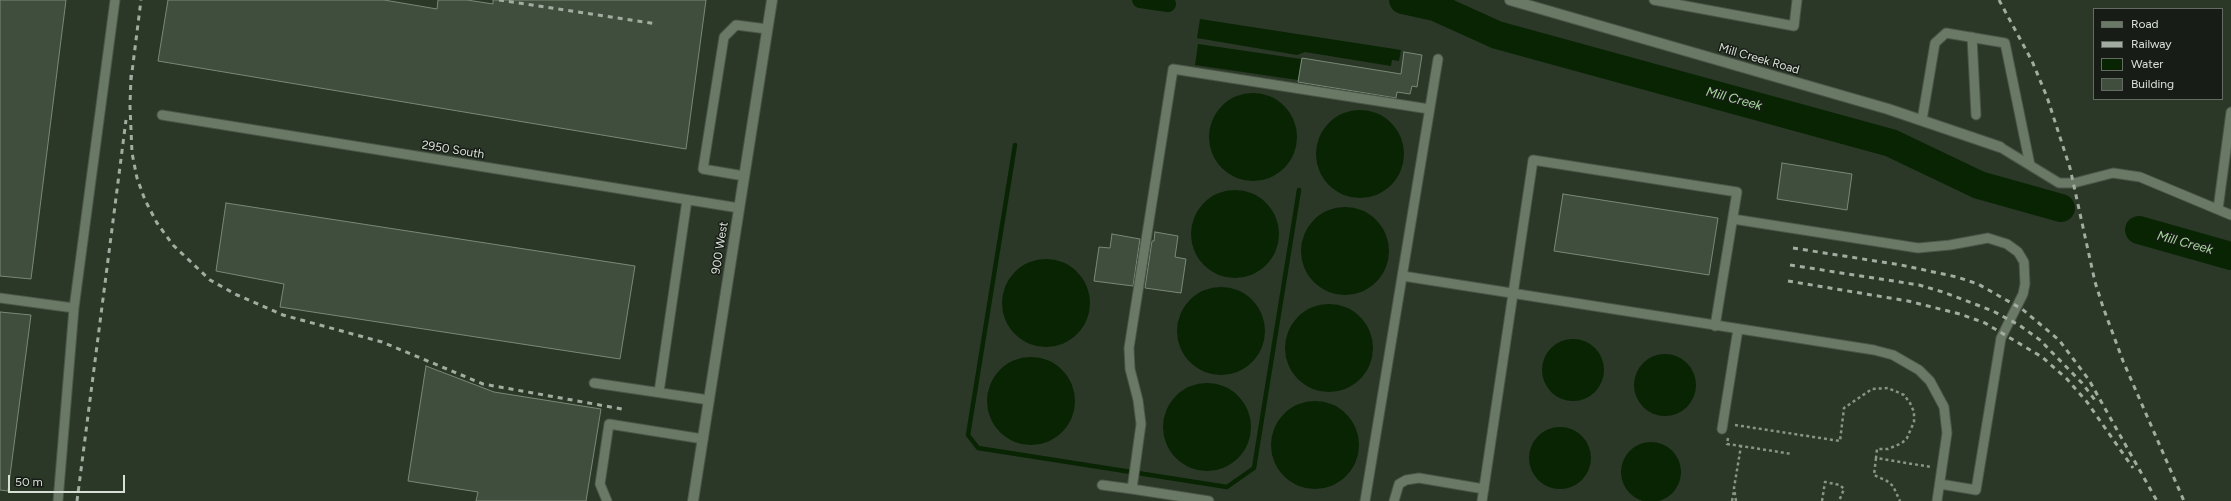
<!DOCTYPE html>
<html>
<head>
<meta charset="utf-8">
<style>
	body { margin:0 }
	#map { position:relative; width:2231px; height:501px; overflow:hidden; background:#2b3828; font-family:Figtree,sans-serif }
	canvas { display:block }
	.legend { position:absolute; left:2093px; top:8px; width:130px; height:92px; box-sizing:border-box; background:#171d16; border:1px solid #646b63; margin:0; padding:5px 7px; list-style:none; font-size:12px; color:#d8e0d6 }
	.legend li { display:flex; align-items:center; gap:8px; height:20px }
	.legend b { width:20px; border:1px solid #646b63 }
	.scale { position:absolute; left:8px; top:475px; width:117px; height:18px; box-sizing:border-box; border:2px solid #d8e0d6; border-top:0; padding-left:5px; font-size:12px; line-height:14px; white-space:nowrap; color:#d8e0d6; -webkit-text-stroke:3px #171d16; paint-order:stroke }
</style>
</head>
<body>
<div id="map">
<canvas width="2231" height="501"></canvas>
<ul class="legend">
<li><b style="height:5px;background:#6a7866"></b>Road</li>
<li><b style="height:5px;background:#a2aca0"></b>Railway</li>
<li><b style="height:11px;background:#082403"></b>Water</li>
<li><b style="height:11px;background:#404e3d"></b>Building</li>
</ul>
<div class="scale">50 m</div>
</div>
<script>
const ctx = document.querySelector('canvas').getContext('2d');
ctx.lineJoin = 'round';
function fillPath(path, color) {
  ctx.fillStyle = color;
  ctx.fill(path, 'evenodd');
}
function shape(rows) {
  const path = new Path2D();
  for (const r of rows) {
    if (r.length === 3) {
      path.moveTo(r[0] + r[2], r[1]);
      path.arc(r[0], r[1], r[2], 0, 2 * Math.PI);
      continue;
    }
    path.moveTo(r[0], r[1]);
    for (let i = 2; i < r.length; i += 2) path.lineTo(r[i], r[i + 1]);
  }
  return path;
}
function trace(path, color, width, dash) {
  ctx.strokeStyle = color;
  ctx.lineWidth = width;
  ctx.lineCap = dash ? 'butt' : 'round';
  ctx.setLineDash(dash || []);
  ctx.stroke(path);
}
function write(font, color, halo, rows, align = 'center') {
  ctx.font = font + ' Figtree,sans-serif';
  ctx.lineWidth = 3;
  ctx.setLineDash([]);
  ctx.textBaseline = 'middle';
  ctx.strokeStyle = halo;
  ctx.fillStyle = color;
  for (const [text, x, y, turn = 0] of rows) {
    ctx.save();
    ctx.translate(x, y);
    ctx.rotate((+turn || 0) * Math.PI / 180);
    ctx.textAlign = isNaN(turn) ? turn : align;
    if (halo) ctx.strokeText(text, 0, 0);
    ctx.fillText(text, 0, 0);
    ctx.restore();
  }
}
fillPath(shape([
	[1200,19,1401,50,1399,61,1392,60,1391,66,1305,52,1297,55,1197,38],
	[1198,44,1301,59,1298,80,1195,65],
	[1253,137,44],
	[1360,154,44],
	[1235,234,44],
	[1345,251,44],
	[1046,303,44],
	[1221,331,44],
	[1329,348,44],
	[1573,370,31],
	[1665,385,31],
	[1031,401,44],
	[1207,427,44],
	[1315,445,44],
	[1560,458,31],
	[1651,472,30]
]), '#082403');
trace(shape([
	[1015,145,968,435,978,448,1227,487,1254,468,1299,190]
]), '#082403', 4.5);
trace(shape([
	[1140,0,1168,4]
]), '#082403', 16);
trace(shape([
	[1403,0,1435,7,1497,35,1891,143,1979,185,2061,208],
	[2139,230,2231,256]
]), '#082403', 28);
const building = shape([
	[0,0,66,0,31,279,0,276,0,0],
	[168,0,384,0,437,9,438,0,467,0,493,4,493,0,706,0,686,149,158,61,168,0],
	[1404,52,1422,55,1417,87,1412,86,1410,94,1397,92,1396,98,1298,82,1302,58,1401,74,1404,52],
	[1782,163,1852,174,1847,210,1777,199,1782,163],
	[1563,194,1718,218,1709,275,1554,251,1563,194],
	[226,203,635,266,620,359,280,307,284,284,216,271,226,203],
	[1155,232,1178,236,1175,257,1186,259,1181,293,1145,288,1152,241,1154,241,1155,232],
	[1112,234,1140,239,1133,286,1094,281,1099,247,1110,248,1112,234],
	[0,312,31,315,8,491,0,490,0,312],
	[426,366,494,392,601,409,586,501,476,501,478,492,408,481,426,366]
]);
fillPath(building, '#404e3d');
trace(building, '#7a8977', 1);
const service = shape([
	[1654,0,1794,26,1797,0],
	[1972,37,1976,115],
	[162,115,739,208],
	[1922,120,1935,43,1946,33,2005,43,2030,165],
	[2000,147,2059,183,2074,183,2113,173,2140,177,2231,215],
	[744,176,703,169,724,37,736,25,767,29],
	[2218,209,2231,112],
	[1733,219,1918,248,1950,245,1988,238,2007,244,2018,252,2024,262,2025,284,2023,294,2001,338,1976,490,1940,484],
	[1403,276,1874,350,1893,355,1919,370,1930,381,1944,407,1947,433,1937,501],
	[0,298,74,308,115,0],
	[594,383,709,400],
	[659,392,687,200],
	[1722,429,1738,329],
	[1102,485,1132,489,1141,424,1138,400,1130,369,1129,348,1173,69,1429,109],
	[1132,489,1209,501],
	[58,501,74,308],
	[607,501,600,484,609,424,703,439],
	[1365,501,1438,59],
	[1394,501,1399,484,1406,480,1419,478,1484,489],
	[1482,501,1533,160,1737,192,1715,326]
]);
const minor = shape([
	[1510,0,1888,109,2000,147]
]);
const secondary = shape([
	[693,501,772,0]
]);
trace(service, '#4a5547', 11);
trace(minor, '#4a5547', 12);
trace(secondary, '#4a5547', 12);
trace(shape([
	[1735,425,1840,441,1844,408,1872,389,1888,388,1904,395,1910,403,1914,412,1914,422,1907,438,1902,443,1888,449,1877,449,1876,458,1931,467],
	[1728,438,1727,444,1741,446],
	[1876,458,1874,475,1887,481,1893,486,1900,501],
	[1732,501,1734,491],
	[1736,501,1734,488,1741,446,1792,454],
	[1822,501,1825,482,1840,485,1844,489,1839,501]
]), '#899487', 2.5, [3, 3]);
trace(service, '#6a7866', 9);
trace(minor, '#6a7866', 10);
trace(secondary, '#6a7866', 10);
trace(shape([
	[499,0,657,24],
	[1999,0,2032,61,2047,97,2070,168,2095,282,2103,307,2123,361,2184,501],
	[131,75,130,106,132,153,137,178,145,200,157,223,173,245,210,280,237,295,283,315,382,342,483,384,622,409],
	[131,80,141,0],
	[1793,248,1901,265,1957,277,1978,284,2022,309,2059,340,2089,380,2157,501],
	[1790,265,1919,285,1943,292,1993,311,2019,325,2040,340,2082,383,2095,400],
	[1788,281,1908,301,1960,314,1985,323,2042,357,2067,379,2087,402,2133,468],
	[77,501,126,120]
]), '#a2aca0', 3, [5, 5]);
write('12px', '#d8e0d6', '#171d16', [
	["Mill Creek Road",1759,59,16],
	["2950 South",453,150,9],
	["900 West",720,248,-81]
]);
write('italic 13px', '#a7d99c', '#171d16', [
	["Mill Creek",1734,99,15],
	["Mill Creek",2185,243,15]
]);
</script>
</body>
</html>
